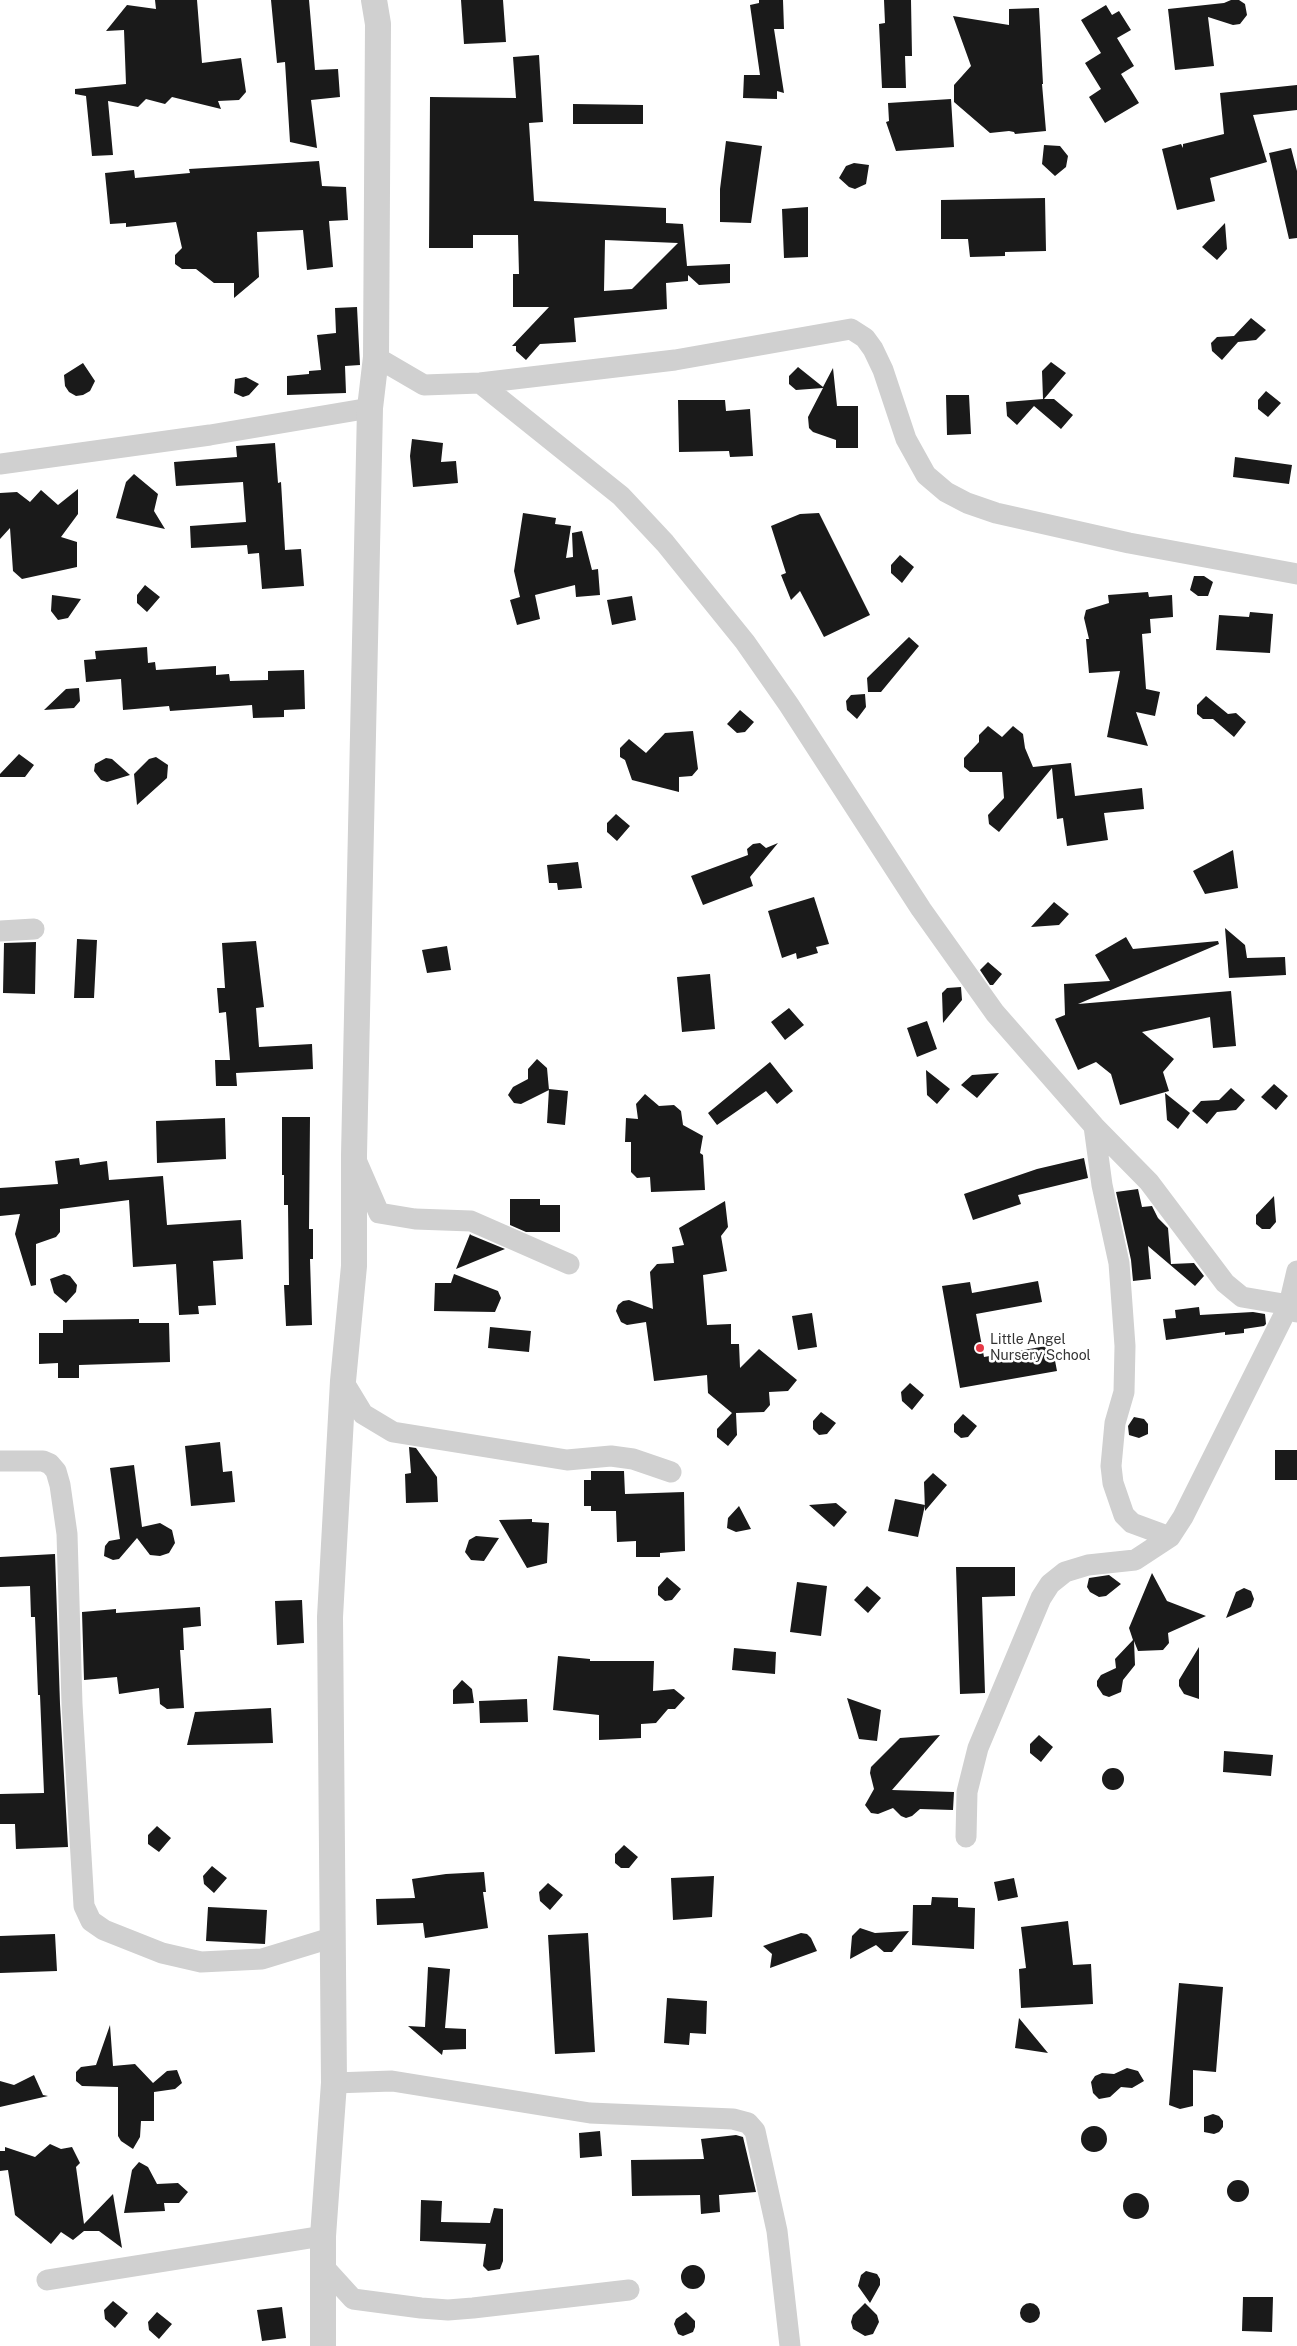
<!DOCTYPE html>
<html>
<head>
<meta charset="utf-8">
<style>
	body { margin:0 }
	canvas { display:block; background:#fff }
</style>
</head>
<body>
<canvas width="1297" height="2346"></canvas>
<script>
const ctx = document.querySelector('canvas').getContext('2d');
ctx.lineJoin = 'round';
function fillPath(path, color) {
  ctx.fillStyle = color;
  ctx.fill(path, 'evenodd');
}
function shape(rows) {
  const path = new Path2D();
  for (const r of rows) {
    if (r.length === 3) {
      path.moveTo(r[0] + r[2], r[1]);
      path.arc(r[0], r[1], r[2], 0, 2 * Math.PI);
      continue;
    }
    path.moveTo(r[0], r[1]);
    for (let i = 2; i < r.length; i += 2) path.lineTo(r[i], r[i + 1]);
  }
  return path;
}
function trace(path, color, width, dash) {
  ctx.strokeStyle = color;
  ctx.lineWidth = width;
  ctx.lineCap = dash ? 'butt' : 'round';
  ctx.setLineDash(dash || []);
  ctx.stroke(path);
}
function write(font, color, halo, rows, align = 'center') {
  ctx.font = font + ' "Public Sans",sans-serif';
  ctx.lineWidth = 5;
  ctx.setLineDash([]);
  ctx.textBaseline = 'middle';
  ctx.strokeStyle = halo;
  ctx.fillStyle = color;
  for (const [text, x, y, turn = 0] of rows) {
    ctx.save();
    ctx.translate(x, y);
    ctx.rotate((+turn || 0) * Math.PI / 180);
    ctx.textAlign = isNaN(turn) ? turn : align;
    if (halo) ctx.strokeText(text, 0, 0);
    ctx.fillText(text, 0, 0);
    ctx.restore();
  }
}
fillPath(shape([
	[155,0,197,0,202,63,241,58,246,92,239,100,218,101,221,109,172,97,165,104,146,99,138,107,108,101,113,155,92,156,86,96,75,94,75,89,126,84,124,30,106,31,127,5,156,9],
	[271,0,309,0,315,70,338,69,340,97,311,100,317,148,290,142,285,62,277,63],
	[461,0,503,0,506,42,464,44],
	[759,0,783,0,784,29,774,29,784,93,777,91,777,99,743,98,744,75,760,75,750,5,759,3],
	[884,0,911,0,912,56,905,56,906,88,882,88,879,24,885,23],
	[1231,0,1239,0,1245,4,1247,15,1240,24,1233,25,1208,17,1214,66,1175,70,1168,9,1224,3],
	[1106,5,1112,15,1119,11,1131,30,1117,38,1134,66,1121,74,1139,103,1105,123,1089,97,1101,89,1085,63,1101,53,1081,20],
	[1039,8,1043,84,1042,84,1046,131,1015,134,1014,132,1009,131,990,133,954,102,954,85,971,66,953,16,1009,25,1009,9],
	[539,55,543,122,529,123,534,201,666,208,666,223,683,224,687,266,730,264,730,283,699,285,688,275,688,281,666,283,667,309,574,318,576,342,540,344,526,360,516,351,516,346,512,346,549,307,513,307,513,274,519,274,518,235,473,235,473,248,429,248,430,97,516,98,513,57],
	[605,240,678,243,632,289,604,291],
	[1297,85,1297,110,1253,115,1267,162,1210,178,1215,201,1177,210,1162,149,1181,144,1183,148,1183,144,1224,134,1220,93],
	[951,99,954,147,896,151,886,122,889,121,888,103],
	[573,104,643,105,643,124,573,124],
	[726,141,762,146,751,223,720,222,720,189],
	[1044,145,1060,146,1068,156,1066,167,1055,176,1042,164],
	[1291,148,1297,171,1297,238,1289,239,1269,153],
	[319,161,322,186,346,187,348,220,329,221,333,267,307,270,303,230,257,232,259,277,234,298,234,283,214,283,196,269,182,269,175,264,175,255,182,248,176,222,126,227,126,223,110,224,105,173,134,170,135,178,190,173,189,169],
	[854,163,869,165,866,184,855,189,849,187,839,178,846,166],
	[1045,198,1046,251,1005,252,1005,256,970,257,968,239,941,239,941,200],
	[808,207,808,257,784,258,782,209],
	[1225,223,1227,249,1217,260,1202,247],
	[357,307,360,365,345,366,346,393,287,395,287,376,309,374,309,371,321,370,317,335,336,333,335,308],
	[1251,318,1266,330,1256,340,1238,342,1222,360,1212,351,1211,343,1217,337,1234,336],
	[1051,362,1066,373,1044,399,1054,399,1073,415,1061,429,1034,406,1017,425,1007,416,1006,402,1043,399,1042,371],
	[83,363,95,381,90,391,83,395,76,396,69,392,65,386,64,375],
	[798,367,823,387,833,368,837,406,858,406,858,448,836,448,836,440,813,432,809,428,808,417,823,388,796,390,789,384,789,376],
	[246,377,259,384,249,395,243,397,234,393,235,379],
	[1266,391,1281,403,1268,417,1258,409,1258,400],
	[946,395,969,395,971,434,947,435],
	[678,400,725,400,726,411,750,409,753,456,730,457,729,451,679,452],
	[412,439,443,443,441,462,456,461,458,483,413,487,410,456],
	[275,443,278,483,281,482,285,550,301,549,304,586,262,589,259,553,248,554,247,545,191,548,190,526,246,522,243,482,176,486,174,462,237,457,236,446],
	[1235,457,1292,465,1289,484,1233,477],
	[134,474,158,494,154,511,165,529,116,518,126,482],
	[78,489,78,514,61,537,77,542,77,567,22,579,13,571,10,528,0,539,0,493,17,492,30,502,41,490,58,505],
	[523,513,556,518,555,524,571,526,566,558,573,557,572,533,582,531,592,570,598,569,600,595,576,597,575,585,535,595,540,619,517,625,510,600,520,597,514,571],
	[819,513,870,615,824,637,800,591,791,600,781,575,786,573,771,526,800,514],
	[900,555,914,567,902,583,891,573,891,565],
	[1194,576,1204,576,1213,582,1208,596,1198,596,1190,590],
	[145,585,160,597,147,612,137,603,137,595],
	[1148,592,1149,597,1172,595,1173,617,1150,619,1151,633,1142,634,1146,689,1160,692,1155,716,1136,712,1148,746,1107,737,1120,671,1089,673,1086,639,1089,639,1084,618,1086,610,1109,603,1108,595],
	[52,595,81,599,68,618,58,620,51,611],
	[632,596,636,620,612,625,607,600],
	[1250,612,1273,614,1270,653,1216,650,1219,615,1249,617],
	[909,637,919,646,881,692,868,692,867,678],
	[147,647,148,663,155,662,156,670,216,666,216,675,229,674,230,681,268,680,268,671,304,670,305,709,284,710,284,717,253,718,252,705,170,711,169,706,123,710,121,679,86,682,84,660,96,659,95,651],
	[79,688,80,701,74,708,44,710,66,689],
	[865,694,866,707,857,719,847,710,846,701,851,695],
	[1206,696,1228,714,1236,713,1246,722,1234,737,1213,719,1203,719,1197,714,1197,705],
	[740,710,754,722,745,732,737,733,727,724],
	[988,726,1002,737,1013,726,1023,734,1025,748,1033,767,1071,763,1075,796,1142,788,1144,809,1104,813,1108,840,1067,846,1063,818,1057,819,1052,768,999,832,989,824,988,815,1004,798,1002,772,970,772,964,767,964,758,979,742,979,735],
	[693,731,698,769,692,776,679,777,679,792,632,780,625,760,620,757,620,748,629,739,646,753,665,733],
	[19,754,34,765,25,777,0,777,0,774],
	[156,757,168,765,167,778,137,805,134,774,149,759],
	[106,758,112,759,130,775,107,782,101,780,94,771,95,764],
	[616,814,630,826,617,841,607,832,607,823],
	[760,843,766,848,778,843,750,877,753,886,703,905,691,876,748,855,747,849,753,844],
	[1233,850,1238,888,1205,894,1193,871],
	[578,862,582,888,558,890,557,883,549,883,547,865],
	[814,897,829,944,816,947,818,953,797,959,796,953,782,958,768,911],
	[1054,902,1069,914,1059,925,1031,927],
	[1225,928,1245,945,1247,958,1285,957,1286,975,1229,978],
	[1126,937,1133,949,1218,941,1219,944,1078,1004,1231,991,1236,1046,1213,1048,1210,1017,1142,1032,1174,1059,1163,1072,1169,1091,1120,1105,1111,1074,1096,1062,1078,1070,1055,1019,1065,1015,1064,984,1110,981,1095,955],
	[77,939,97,940,94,998,74,998],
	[256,941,264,1007,256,1008,259,1047,312,1044,313,1069,236,1073,237,1086,216,1086,215,1060,230,1060,226,1012,219,1013,217,988,225,988,222,943],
	[36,942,35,994,3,993,4,943],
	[447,946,451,970,427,973,422,950],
	[988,962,1002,974,993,985,990,985,980,970],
	[710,974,715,1029,682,1032,677,977],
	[961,987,962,1000,943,1023,942,993,947,988],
	[789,1008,804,1025,785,1040,771,1022],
	[927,1021,937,1049,917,1057,907,1028],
	[537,1059,547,1068,549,1090,521,1104,514,1103,508,1095,513,1087,528,1079,528,1069],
	[770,1062,793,1091,777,1104,766,1091,717,1125,708,1113],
	[926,1070,950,1089,937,1104,927,1095],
	[999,1073,977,1098,961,1085,972,1075],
	[1274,1084,1288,1096,1276,1110,1261,1097],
	[1231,1088,1245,1100,1236,1110,1217,1112,1207,1124,1192,1111,1201,1101,1219,1100],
	[549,1089,568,1091,565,1125,547,1123],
	[1165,1093,1190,1113,1178,1129,1167,1120],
	[645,1094,659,1106,674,1105,681,1111,683,1125,703,1136,700,1153,703,1155,705,1190,651,1192,650,1177,637,1178,631,1172,631,1142,625,1142,626,1118,638,1119,636,1104],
	[282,1117,310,1117,309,1229,313,1229,313,1259,310,1259,312,1325,286,1326,284,1285,289,1285,288,1205,284,1205,284,1175,282,1175],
	[225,1118,226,1159,157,1163,156,1121],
	[79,1158,80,1165,107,1161,109,1180,163,1176,167,1225,241,1220,243,1259,213,1261,216,1305,198,1306,199,1314,179,1315,176,1264,133,1267,129,1200,60,1209,60,1232,56,1237,36,1244,36,1285,31,1286,15,1234,20,1214,0,1216,0,1188,58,1184,55,1161],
	[1084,1158,1088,1178,1018,1195,1021,1204,973,1220,964,1194,1037,1169],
	[1138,1189,1142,1207,1152,1206,1158,1218,1168,1228,1171,1264,1194,1263,1204,1276,1195,1286,1148,1246,1151,1279,1133,1281,1131,1260,1116,1192],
	[1274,1196,1276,1222,1270,1229,1262,1229,1256,1224,1256,1215],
	[510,1199,540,1199,540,1205,560,1205,560,1232,526,1232,510,1225],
	[725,1201,728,1227,721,1236,727,1271,703,1275,707,1325,731,1324,731,1344,739,1344,740,1368,759,1349,797,1380,788,1391,769,1392,770,1405,764,1412,736,1413,737,1435,728,1446,717,1437,717,1429,732,1413,708,1393,707,1375,654,1381,646,1322,627,1325,621,1322,616,1311,618,1305,623,1301,629,1300,653,1309,650,1272,657,1264,674,1263,672,1247,684,1245,679,1228],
	[470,1234,471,1235,505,1249,456,1269],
	[64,1274,70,1276,77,1285,76,1292,66,1303,54,1293,50,1279],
	[454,1274,498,1291,501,1298,495,1312,434,1311,435,1283,451,1283],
	[1038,1281,1042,1302,976,1314,984,1357,1052,1345,1057,1371,960,1388,942,1286,970,1282,972,1293],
	[1199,1307,1200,1315,1253,1312,1265,1314,1266,1324,1264,1326,1244,1329,1244,1333,1225,1335,1225,1332,1166,1340,1163,1319,1176,1318,1175,1310],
	[812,1313,817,1347,798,1350,792,1316],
	[139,1319,139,1323,169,1323,170,1362,79,1365,79,1378,58,1378,58,1363,39,1364,39,1333,63,1333,63,1320],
	[490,1327,531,1331,529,1352,488,1348],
	[910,1383,924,1395,912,1410,902,1401,901,1392],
	[821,1412,836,1423,827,1434,819,1435,813,1429,813,1421],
	[963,1414,977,1426,968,1437,961,1438,954,1432,954,1424],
	[1134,1417,1144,1419,1148,1424,1148,1434,1139,1438,1129,1435,1128,1426],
	[220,1442,223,1472,232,1471,235,1502,191,1506,185,1446],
	[409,1447,416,1448,437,1477,438,1502,406,1503,405,1474,411,1473],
	[1275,1450,1297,1450,1297,1480,1275,1480],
	[134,1465,142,1527,160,1523,172,1530,175,1543,169,1553,160,1556,150,1555,137,1538,119,1559,113,1560,104,1556,105,1546,109,1541,120,1539,110,1468],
	[591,1471,624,1471,625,1494,684,1492,685,1551,660,1553,660,1557,636,1557,636,1541,617,1542,616,1511,591,1511,591,1506,584,1506,584,1480,591,1480],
	[933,1473,947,1485,925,1511,924,1482],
	[895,1499,925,1505,918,1537,888,1531],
	[836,1503,847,1512,834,1527,809,1505],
	[739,1506,751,1529,736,1532,727,1528,728,1518],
	[532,1519,532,1522,549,1523,547,1563,527,1568,499,1520],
	[476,1536,499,1538,484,1561,471,1560,465,1552,469,1540],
	[55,1554,60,1704,68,1847,16,1849,15,1824,0,1824,0,1794,44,1793,40,1695,38,1695,35,1617,31,1617,30,1586,0,1587,0,1557],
	[956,1567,1015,1567,1015,1596,982,1597,985,1693,960,1694],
	[1152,1573,1167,1601,1206,1616,1168,1633,1169,1643,1163,1650,1138,1651,1134,1641,1135,1665,1123,1680,1121,1692,1109,1697,1103,1695,1097,1686,1097,1681,1101,1675,1116,1668,1115,1659,1133,1640,1129,1628],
	[1109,1575,1121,1584,1106,1596,1099,1597,1090,1592,1087,1587,1089,1578],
	[667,1577,681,1589,672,1600,665,1601,658,1595,658,1587],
	[797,1582,827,1586,821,1636,790,1632],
	[867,1586,881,1598,868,1613,854,1600],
	[1244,1588,1251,1591,1254,1599,1251,1607,1226,1618,1236,1592],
	[302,1600,304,1643,277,1645,275,1601],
	[200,1607,201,1626,183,1628,184,1650,180,1650,184,1708,167,1709,160,1704,159,1688,119,1694,117,1677,84,1680,82,1612,116,1609,116,1613],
	[1199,1647,1199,1699,1184,1694,1179,1686,1179,1680],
	[734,1648,776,1652,775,1674,732,1670],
	[558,1656,590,1659,590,1661,654,1661,653,1691,674,1689,685,1698,675,1709,668,1709,656,1723,641,1724,641,1738,599,1740,599,1715,553,1710],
	[462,1680,472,1689,474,1703,453,1704,453,1690],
	[847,1698,881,1710,877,1741,859,1739],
	[527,1699,528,1722,480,1723,479,1701],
	[271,1708,273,1743,187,1745,195,1712],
	[940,1735,892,1790,954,1792,953,1810,920,1809,912,1816,906,1818,901,1816,893,1808,878,1814,871,1813,865,1805,874,1789,870,1773,871,1767,900,1738],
	[1039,1735,1053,1747,1041,1762,1030,1753,1030,1744],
	[1224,1751,1273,1755,1271,1776,1223,1772],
	[1113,1779,11],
	[157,1826,171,1838,159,1852,148,1844,148,1835],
	[624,1845,638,1857,629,1868,621,1868,615,1863,615,1854],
	[212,1866,227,1878,214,1893,204,1884,203,1876],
	[484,1872,486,1892,483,1892,488,1928,425,1938,423,1923,377,1925,376,1899,415,1898,412,1879,446,1874],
	[714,1876,712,1917,673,1920,671,1878],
	[1014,1878,1018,1897,998,1901,994,1882],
	[548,1883,563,1895,550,1910,540,1901,539,1892],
	[932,1897,958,1898,958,1907,975,1908,974,1949,912,1945,913,1905,931,1905],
	[208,1907,267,1910,265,1944,206,1941],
	[1068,1921,1073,1965,1091,1964,1093,2004,1021,2008,1019,1969,1026,1968,1021,1927],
	[860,1928,875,1933,909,1931,892,1952,884,1952,876,1945,850,1959,852,1936],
	[588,1933,595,2052,555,2054,548,1935],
	[801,1933,807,1934,811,1938,817,1951,770,1968,772,1954,763,1946],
	[55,1934,57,1971,0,1973,0,1936],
	[428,1967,450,1969,445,2028,466,2029,466,2049,443,2050,442,2055,408,2026,425,2027],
	[1179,1983,1223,1987,1216,2072,1193,2070,1193,2106,1180,2109,1169,2105],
	[667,1998,707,2001,706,2034,690,2033,689,2045,664,2043],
	[1019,2018,1048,2053,1015,2048],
	[110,2025,113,2066,135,2064,153,2083,167,2071,177,2070,182,2083,175,2089,154,2092,154,2121,141,2121,140,2137,133,2149,121,2141,118,2136,118,2087,82,2086,76,2081,76,2072,81,2067,96,2065],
	[1127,2068,1138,2071,1144,2081,1132,2088,1121,2087,1110,2097,1099,2099,1093,2093,1091,2082,1095,2076,1102,2073,1114,2074],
	[34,2075,43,2095,48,2096,0,2107,0,2081,14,2085],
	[1213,2114,1219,2116,1223,2121,1223,2127,1219,2132,1214,2134,1204,2132,1204,2117],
	[1094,2139,13],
	[600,2131,602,2156,580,2158,579,2133],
	[736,2135,743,2137,756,2192,719,2195,720,2212,701,2214,700,2195,632,2196,631,2160,704,2159,701,2139],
	[50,2144,61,2149,72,2147,80,2163,76,2167,84,2224,113,2194,122,2248,99,2231,84,2231,73,2240,61,2232,51,2244,15,2215,8,2170,0,2171,0,2151,5,2151,5,2147,35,2157],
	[139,2162,148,2167,157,2184,178,2183,188,2192,179,2203,164,2203,165,2211,124,2213,132,2170],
	[1238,2191,11],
	[1136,2206,13],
	[421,2200,442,2201,441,2222,490,2223,494,2208,503,2209,503,2261,500,2269,488,2271,483,2266,486,2244,420,2241],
	[693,2277,12],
	[866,2271,877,2274,880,2279,880,2285,870,2303,858,2286,861,2275],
	[1243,2297,1273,2297,1272,2332,1242,2331],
	[113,2301,128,2313,115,2328,105,2319,104,2310],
	[1030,2313,10],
	[865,2303,877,2315,879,2322,873,2334,865,2336,853,2329,851,2322,853,2315],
	[282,2307,286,2338,262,2341,257,2310],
	[157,2312,172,2324,159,2339,149,2330,148,2322],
	[686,2312,695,2321,695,2327,693,2332,683,2336,678,2334,674,2324,676,2319]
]), '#1a1a1a');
trace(shape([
	[376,357,424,385,480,383,675,360,851,329,865,338,873,349,883,370,906,439,926,475,946,492,967,503,996,513,1129,543,1297,574],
	[480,383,621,496,665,543,745,642,789,705,921,909,995,1013,1094,1126,1149,1182,1225,1283,1242,1297,1289,1305,1297,1312],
	[0,464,210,435,370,408],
	[0,931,34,929],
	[1094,1126,1102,1185,1119,1263,1125,1346,1124,1392,1115,1423,1111,1466,1113,1483,1124,1515,1132,1523,1170,1537],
	[356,1160,379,1213,415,1219,471,1221,569,1264],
	[343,1381,363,1414,393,1432,567,1460,611,1456,633,1459,671,1472],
	[0,1461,43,1461,50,1464,56,1471,60,1485,67,1534,72,1704,84,1906,91,1921,104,1930,162,1953,201,1962,262,1959,334,1937],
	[966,1837,967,1792,978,1748,1041,1598,1050,1584,1065,1572,1088,1565,1135,1560,1170,1537,1183,1517,1289,1305,1297,1271],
	[334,2083,392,2081,590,2113,733,2119,748,2123,755,2131,777,2231,790,2346],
	[323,2266,353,2299,421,2308,448,2310,473,2308,629,2290],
	[47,2280,323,2236]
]), '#d0d0d0', 21);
trace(shape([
	[323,2346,323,2236,334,2083,330,1617,343,1381,354,1266,354,1155,370,408,376,357,378,24,374,0]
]), '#d0d0d0', 26);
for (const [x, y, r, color] of [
	[980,1348,5,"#e63946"]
]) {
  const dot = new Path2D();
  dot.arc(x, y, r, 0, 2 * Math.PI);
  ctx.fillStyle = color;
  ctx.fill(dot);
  trace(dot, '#fff', 2);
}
write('14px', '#333', '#fff', [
	["Little Angel",990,1340],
	["Nursery School",990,1356]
], 'left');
</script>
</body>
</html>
